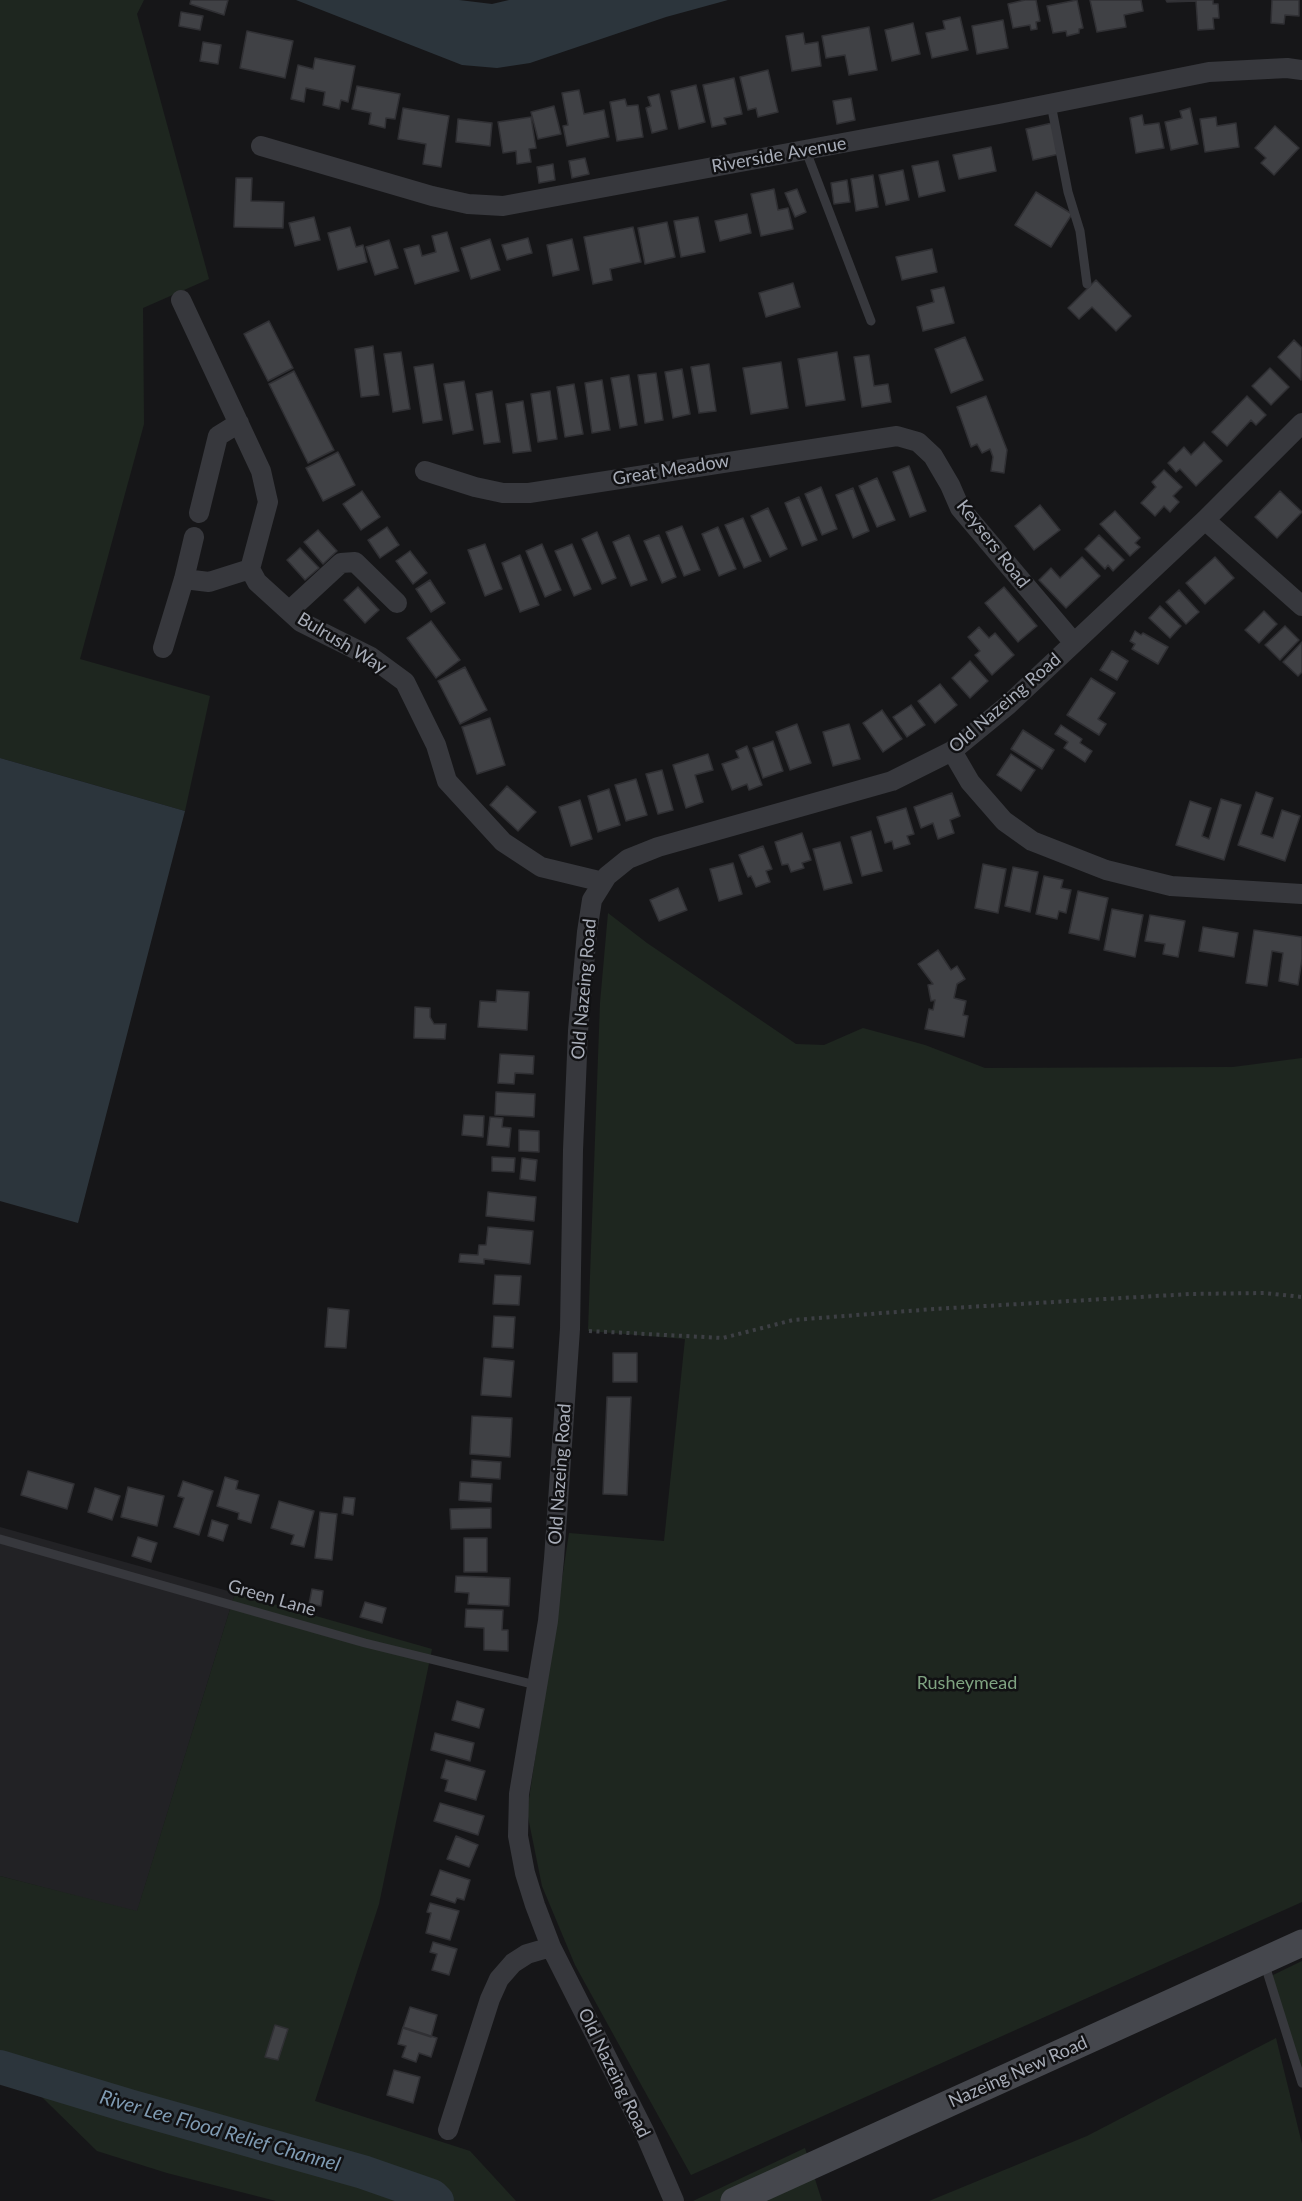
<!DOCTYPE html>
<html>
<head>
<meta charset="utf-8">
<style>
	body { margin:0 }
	canvas { display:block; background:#161618 }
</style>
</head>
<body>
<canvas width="1302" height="2201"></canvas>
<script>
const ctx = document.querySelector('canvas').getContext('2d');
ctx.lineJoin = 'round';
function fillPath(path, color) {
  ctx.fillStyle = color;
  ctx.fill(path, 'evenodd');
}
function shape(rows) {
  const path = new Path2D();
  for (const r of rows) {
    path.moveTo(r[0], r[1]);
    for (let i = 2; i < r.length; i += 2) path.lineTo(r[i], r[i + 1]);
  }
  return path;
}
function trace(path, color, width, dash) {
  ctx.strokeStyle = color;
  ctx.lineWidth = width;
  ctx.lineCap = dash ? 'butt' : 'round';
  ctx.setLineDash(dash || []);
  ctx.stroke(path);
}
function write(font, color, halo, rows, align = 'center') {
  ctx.font = font + ' Lato,sans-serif';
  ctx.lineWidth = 5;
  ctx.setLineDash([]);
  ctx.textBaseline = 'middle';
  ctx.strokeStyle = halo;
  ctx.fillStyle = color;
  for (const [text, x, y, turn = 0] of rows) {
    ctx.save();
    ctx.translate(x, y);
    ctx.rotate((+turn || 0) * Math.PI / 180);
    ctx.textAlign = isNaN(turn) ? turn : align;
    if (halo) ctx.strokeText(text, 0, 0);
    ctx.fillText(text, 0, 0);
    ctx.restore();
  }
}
fillPath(shape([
	[0,1527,235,1593,137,1912,0,1876]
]), '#222225');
fillPath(shape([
	[0,0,144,0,137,14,209,279,143,308,144,424,80,659,210,696,185,811,0,758],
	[608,913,647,943,796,1044,824,1045,863,1028,925,1045,985,1068,1233,1067,1302,1058,1302,1902,691,2175,575,1965,542,1886,527,1812,569,1533,664,1541,685,1339,588,1331,600,1003],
	[235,1593,432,1649,379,1904,315,2101,470,2151,516,2201,276,2201,167,2173,97,2151,0,2056,0,1876,137,1911],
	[1302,1961,1302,2070,1271,1976],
	[1276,2038,1302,2144,1302,2201,929,2201,1087,2136],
	[805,2148,822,2201,693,2201]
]), '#1e261f');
fillPath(shape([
	[296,0,459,0,492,4,509,0,728,0,666,17,530,63,497,68,462,65],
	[0,758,185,811,78,1223,0,1201]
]), '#2c353c');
trace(shape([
	[0,2067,129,2106,363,2172,432,2196,437,2201]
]), '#2c353c', 34);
const building = shape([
	[191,0,228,0,224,15,190,4,191,0],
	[1025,0,1036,0,1040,21,1036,22,1037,29,1031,30,1030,25,1013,28,1008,4,1025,0],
	[1077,0,1083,28,1079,29,1079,33,1067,36,1066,31,1053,33,1047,6,1077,0],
	[1090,0,1141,0,1143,11,1124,15,1126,27,1097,32,1090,0],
	[1166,0,1213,0,1213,4,1218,4,1219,18,1213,18,1214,29,1198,30,1196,1,1167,2,1166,0],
	[1272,0,1299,0,1299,16,1285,15,1284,24,1271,23,1272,0],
	[181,12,203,16,200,30,179,26,181,12],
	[960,17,968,50,932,58,926,33,945,29,943,21,960,17],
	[1003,20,1008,48,977,54,972,26,1003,20],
	[913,23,920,54,892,61,885,30,913,23],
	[869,27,877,70,849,75,845,55,826,58,822,36,869,27],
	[247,31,293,41,285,78,240,68,247,31],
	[803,33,805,44,818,42,821,66,792,71,786,36,803,33],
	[203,42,221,45,218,64,200,61,203,42],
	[315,58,355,66,348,102,341,100,339,109,323,105,325,92,306,88,304,102,291,99,298,65,313,69,315,58],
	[768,70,778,112,758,117,756,108,748,110,740,77,768,70],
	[734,78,742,114,724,118,726,124,712,127,703,85,734,78],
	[696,85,705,122,679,129,671,91,696,85],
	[357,86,400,94,395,119,386,118,385,128,369,124,371,113,352,109,357,86],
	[579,90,584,114,604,110,609,137,567,146,563,126,568,125,562,93,579,90],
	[659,94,667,129,652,133,646,108,651,106,648,97,659,94],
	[851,98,855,120,837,124,833,101,851,98],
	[625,99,627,106,638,105,643,137,617,141,610,102,625,99],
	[554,106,561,134,538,139,531,112,554,106],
	[403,108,449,116,441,167,423,164,426,144,398,139,403,108],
	[1190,108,1198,144,1171,150,1165,122,1182,118,1180,111,1190,108],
	[1142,115,1144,125,1159,123,1164,148,1136,153,1130,118,1142,115],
	[531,117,536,148,529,149,531,162,517,164,516,151,503,153,498,122,531,117],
	[1216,117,1217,126,1236,123,1239,147,1205,152,1200,119,1216,117],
	[458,119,492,123,490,146,456,142,458,119],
	[1052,123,1059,154,1033,160,1026,129,1052,123],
	[1275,126,1299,148,1274,175,1261,163,1266,158,1255,148,1275,126],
	[991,147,996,171,959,179,953,155,991,147],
	[585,158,589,174,572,178,569,161,585,158],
	[938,161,945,191,919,197,912,166,938,161],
	[553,164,555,180,539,183,537,167,553,164],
	[903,170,909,200,886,205,879,175,903,170],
	[873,175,878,207,856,211,851,179,873,175],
	[236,178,252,178,251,201,284,202,283,228,234,227,236,178],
	[847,180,850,202,834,204,831,183,847,180],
	[774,189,778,210,788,208,793,229,761,236,751,194,774,189],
	[797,189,806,212,795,217,785,193,797,189],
	[1036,192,1072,214,1051,247,1015,225,1036,192],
	[747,214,751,233,720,241,715,221,747,214],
	[314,217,320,240,295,246,289,223,314,217],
	[698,217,705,252,681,257,674,221,698,217],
	[667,222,675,257,645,264,638,228,667,222],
	[350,227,356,247,363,245,367,262,338,270,328,233,350,227],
	[633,227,641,262,610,269,612,280,593,284,584,237,633,227],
	[447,232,459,271,415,284,404,249,419,245,422,256,436,252,432,236,447,232],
	[528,238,532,253,507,260,502,245,528,238],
	[490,239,500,270,471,279,461,248,490,239],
	[572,239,579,270,553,276,547,245,572,239],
	[389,240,398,268,375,275,366,247,389,240],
	[932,249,937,272,902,280,896,257,932,249],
	[1096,280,1131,316,1116,331,1092,307,1079,319,1068,308,1096,280],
	[793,283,800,307,766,317,759,293,793,283],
	[944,287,954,323,923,331,917,307,934,302,931,290,944,287],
	[269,321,293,368,268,381,244,334,269,321],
	[965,337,983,380,951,393,935,349,965,337],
	[1294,340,1302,348,1301,380,1278,357,1294,340],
	[373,346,379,395,361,397,355,349,373,346],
	[401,352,410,409,393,412,384,354,401,352],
	[837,352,845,400,806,406,798,359,837,352],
	[869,355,874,386,888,384,891,402,862,407,854,357,869,355],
	[781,362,788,408,751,414,743,368,781,362],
	[433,364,442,420,423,423,414,367,433,364],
	[709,364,716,411,699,413,691,367,709,364],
	[1270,368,1289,387,1271,405,1252,386,1270,368],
	[682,369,690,414,673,418,665,372,682,369],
	[294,371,334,450,308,463,269,384,294,371],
	[656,373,663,420,645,423,638,375,656,373],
	[629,375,637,425,620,428,611,378,629,375],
	[602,380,610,430,592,433,585,383,602,380],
	[464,381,473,430,453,434,444,384,464,381],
	[574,384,583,434,565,437,557,387,574,384],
	[492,391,500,442,484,444,476,394,492,391],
	[550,391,557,439,538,442,531,394,550,391],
	[986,396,1007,450,1004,473,991,471,993,457,990,449,982,453,977,444,971,447,957,407,986,396],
	[1247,396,1266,415,1256,425,1251,420,1227,446,1212,432,1247,396],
	[523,401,531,451,513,453,506,404,523,401],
	[1204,442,1222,461,1196,486,1180,469,1176,472,1168,463,1184,447,1191,455,1204,442],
	[338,452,355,485,323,501,306,468,338,452],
	[909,466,926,511,910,517,893,472,909,466],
	[1164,470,1182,487,1173,496,1179,502,1170,512,1164,506,1155,516,1141,503,1156,487,1152,482,1164,470],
	[877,478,895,520,877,527,859,486,877,478],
	[821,487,837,529,822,535,805,494,821,487],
	[853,488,869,531,853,538,836,495,853,488],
	[362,491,380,517,361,530,343,504,362,491],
	[1280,491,1302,512,1277,538,1255,517,1280,491],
	[799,497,817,540,802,546,785,503,799,497],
	[1040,505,1060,530,1034,550,1015,526,1040,505],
	[768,508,787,549,770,557,751,516,768,508],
	[1115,511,1140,538,1135,543,1140,547,1130,556,1100,524,1115,511],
	[743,518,761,561,744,568,725,525,743,518],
	[682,526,700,570,684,576,666,532,682,526],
	[387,527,399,545,380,558,368,540,387,527],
	[718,527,736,569,719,576,702,534,718,527],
	[318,530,337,551,323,564,304,542,318,530],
	[597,532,616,578,602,584,582,539,597,532],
	[629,535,647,580,631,586,613,542,629,535],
	[659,535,676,577,662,583,644,541,659,535],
	[1099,535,1124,560,1113,571,1108,565,1105,569,1085,549,1099,535],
	[485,544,502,589,485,596,468,550,485,544],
	[542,544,561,590,545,597,526,551,542,544],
	[572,544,591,589,574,596,555,551,572,544],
	[300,548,319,568,305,580,287,560,300,548],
	[410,551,427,573,413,584,396,561,410,551],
	[520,555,539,605,520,612,502,563,520,555],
	[1082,557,1100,576,1066,608,1039,580,1051,568,1060,578,1082,557],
	[1215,557,1234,578,1205,604,1186,583,1215,557],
	[430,580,445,603,431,612,416,589,430,580],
	[358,587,379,610,365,623,344,600,358,587],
	[1004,587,1037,626,1018,642,985,603,1004,587],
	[1179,590,1199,612,1186,624,1166,602,1179,590],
	[1160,606,1181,626,1170,638,1149,618,1160,606],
	[1264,611,1277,624,1259,643,1245,630,1264,611],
	[431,621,460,660,436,678,407,638,431,621],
	[1285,626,1299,640,1280,660,1265,645,1285,626],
	[979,627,989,638,995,633,1014,655,992,675,975,655,980,651,968,637,979,627],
	[1135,631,1141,635,1143,633,1168,647,1158,664,1132,649,1135,644,1130,641,1135,631],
	[1302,642,1302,672,1298,676,1283,662,1302,642],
	[1112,651,1128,661,1117,680,1100,670,1112,651],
	[970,661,988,681,970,698,952,678,970,661],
	[465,667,487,710,460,724,438,681,465,667],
	[1091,678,1115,693,1098,719,1106,724,1099,735,1067,715,1091,678],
	[940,684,957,705,935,723,918,701,940,684],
	[911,705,925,725,907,737,893,717,911,705],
	[882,710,902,739,883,752,863,723,882,710],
	[490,718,505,765,477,774,462,727,490,718],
	[797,724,811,763,790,770,776,732,797,724],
	[849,724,860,759,833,766,823,732,849,724],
	[1061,725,1082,739,1080,743,1092,751,1085,762,1064,748,1068,742,1055,734,1061,725],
	[1023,730,1054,750,1042,769,1011,749,1023,730],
	[773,741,783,771,763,778,753,748,773,741],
	[747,746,762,785,749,790,747,784,732,790,722,764,739,758,736,751,747,746],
	[708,754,713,770,695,775,703,802,686,808,673,765,708,754],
	[1011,754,1035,770,1021,791,997,775,1011,754],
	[662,770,673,810,658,814,646,774,662,770],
	[636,779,647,815,626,821,615,785,636,779],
	[507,786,536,812,518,831,490,805,507,786],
	[609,789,620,825,598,832,588,796,609,789],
	[1256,792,1273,798,1261,834,1273,838,1282,810,1300,816,1285,861,1238,845,1256,792],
	[952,793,960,816,950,820,954,833,938,839,933,823,921,828,914,807,952,793],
	[1221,799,1241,805,1224,860,1176,845,1190,801,1211,808,1202,836,1209,839,1221,799],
	[580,800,592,839,571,846,559,807,580,800],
	[906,808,914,834,907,836,910,844,894,849,892,841,885,843,877,817,906,808],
	[871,831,882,871,862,876,851,837,871,831],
	[802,833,811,860,802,863,804,868,791,872,788,864,782,865,775,842,802,833],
	[840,842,852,883,824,890,813,849,840,842],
	[763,846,772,869,766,871,770,882,756,887,751,876,748,877,739,855,763,846],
	[733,863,742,894,719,901,710,869,733,863],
	[983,864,1006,869,998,913,975,908,983,864],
	[1013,867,1038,872,1030,912,1005,906,1013,867],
	[1044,876,1063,880,1061,888,1071,890,1066,913,1059,911,1057,919,1036,914,1044,876],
	[678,888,687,910,659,921,650,900,678,888],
	[1078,891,1108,898,1099,940,1069,933,1078,891],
	[1112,909,1143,915,1135,957,1104,950,1112,909],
	[1150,915,1185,921,1178,957,1163,954,1165,944,1145,941,1150,915],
	[1203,927,1238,933,1234,957,1199,951,1203,927],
	[1254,930,1302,937,1302,959,1298,985,1279,981,1283,953,1272,951,1267,986,1246,983,1254,930],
	[938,950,951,970,957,966,965,979,957,984,954,998,966,1001,963,1015,968,1016,964,1037,925,1029,929,1009,933,1010,935,1000,931,1001,928,985,933,984,918,964,938,950],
	[497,990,529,992,527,1030,478,1027,480,1001,496,1002,497,990],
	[415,1007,430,1008,430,1017,434,1024,446,1024,445,1039,414,1038,415,1007],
	[500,1054,534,1056,533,1074,515,1073,514,1084,498,1083,500,1054],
	[496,1092,535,1094,534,1117,495,1115,496,1092],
	[464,1115,484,1116,483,1137,462,1135,464,1115],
	[490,1117,503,1118,502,1127,511,1128,509,1147,487,1145,490,1117],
	[519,1130,539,1131,539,1152,519,1151,519,1130],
	[492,1157,515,1158,514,1172,492,1171,492,1157],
	[522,1158,537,1160,535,1181,520,1179,522,1158],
	[488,1192,536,1197,534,1221,486,1216,488,1192],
	[488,1227,533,1231,530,1264,484,1259,484,1264,459,1262,460,1254,478,1255,479,1245,486,1245,488,1227],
	[495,1275,521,1276,519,1305,493,1304,495,1275],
	[328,1308,349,1310,346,1348,325,1347,328,1308],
	[494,1316,515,1317,513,1348,492,1347,494,1316],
	[613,1353,637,1353,637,1382,613,1382,613,1353],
	[484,1358,514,1361,511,1397,481,1395,484,1358],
	[607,1397,631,1397,627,1495,603,1494,607,1397],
	[472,1416,512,1418,510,1457,470,1454,472,1416],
	[472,1460,501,1462,500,1479,471,1477,472,1460],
	[28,1471,74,1484,67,1509,21,1495,28,1471],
	[225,1477,238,1481,236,1489,259,1495,251,1523,238,1519,239,1513,217,1506,225,1477],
	[183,1481,213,1491,199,1535,174,1527,184,1498,178,1496,183,1481],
	[460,1482,492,1484,491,1502,459,1500,460,1482],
	[128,1487,164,1496,157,1526,121,1517,128,1487],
	[95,1488,120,1496,112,1520,88,1512,95,1488],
	[344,1497,355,1498,353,1515,342,1513,344,1497],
	[279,1501,314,1511,304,1547,291,1544,294,1535,271,1528,279,1501],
	[491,1508,491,1528,451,1529,450,1509,491,1508],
	[320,1512,337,1514,332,1560,315,1558,320,1512],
	[212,1520,228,1525,223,1541,208,1536,212,1520],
	[138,1537,157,1543,151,1562,132,1556,138,1537],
	[464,1538,487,1538,487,1572,464,1572,464,1538],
	[456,1576,510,1578,509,1606,468,1604,469,1593,455,1592,456,1576],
	[312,1589,323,1591,321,1606,309,1604,312,1589],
	[365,1602,386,1608,382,1623,360,1617,365,1602],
	[466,1609,503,1610,502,1630,508,1630,508,1651,484,1650,484,1628,465,1627,466,1609],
	[457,1701,484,1709,479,1728,452,1720,457,1701],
	[435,1733,474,1743,470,1761,431,1750,435,1733],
	[446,1760,485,1771,476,1800,445,1791,448,1780,441,1778,446,1760],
	[440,1803,484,1816,478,1835,434,1821,440,1803],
	[456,1836,478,1845,469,1867,447,1859,456,1836],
	[440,1870,470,1880,464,1900,457,1898,455,1903,431,1895,440,1870],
	[430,1903,459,1911,450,1940,426,1933,431,1913,427,1912,430,1903],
	[433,1942,457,1949,449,1975,432,1970,437,1954,430,1952,433,1942],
	[410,2007,437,2015,431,2037,403,2028,410,2007],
	[275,2025,288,2029,278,2060,265,2057,275,2025],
	[403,2027,437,2038,431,2057,419,2053,416,2062,402,2057,406,2046,398,2044,403,2027],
	[394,2070,420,2077,413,2103,387,2095,394,2070]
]);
fillPath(building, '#404145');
trace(building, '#303034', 1.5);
trace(shape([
	[589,1331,723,1338,793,1320,934,1309,1190,1294,1264,1293,1302,1297]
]), '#3d3f44', 4, [3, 4.5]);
trace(shape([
	[1051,104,1068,192,1080,231,1087,284],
	[806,151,871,321],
	[0,1539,365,1643,536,1685],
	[1264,1962,1302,2083]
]), '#37383d', 9);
trace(shape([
	[261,146,432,196,468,204,503,206,999,114,1209,72,1287,68,1302,70],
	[181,300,261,471,268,502,250,569,257,582,301,622,371,657,405,682,436,745,447,781,503,842,541,867,603,882],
	[425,471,475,487,503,493,529,493,897,436,918,442,933,456,950,485,960,508,1074,643],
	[199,513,218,436,239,423],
	[1205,520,1302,606],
	[184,579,209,582,250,569],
	[289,611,341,563,355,562,397,603],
	[163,648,184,579,194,537],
	[952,751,970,782,1004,821,1032,841,1106,870,1171,886,1302,894],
	[448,2130,490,1999,499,1979,513,1963,527,1954,551,1947],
	[674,2201,644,2131,551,1947,535,1905,525,1873,518,1836,519,1794,548,1621,554,1559,570,1329,573,1150,578,1031,587,932,592,900,607,876,628,859,658,847,892,781,952,751,1008,705,1205,520,1302,423]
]), '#37383d', 20);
trace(shape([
	[734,2201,1302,1943]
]), '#45474d', 27);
write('18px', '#a8adb8', '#111113', [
	["Riverside Avenue",779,155,-10],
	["Great Meadow",671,470,-9],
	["Keysers Road",993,544,52],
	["Bulrush Way",342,643,31],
	["Old Nazeing Road",1005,703,-41],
	["Old Nazeing Road",584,989,-85],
	["Old Nazeing Road",560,1474,-86],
	["Green Lane",272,1598,16],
	["Nazeing New Road",1018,2072,-24],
	["Old Nazeing Road",614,2073,64]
]);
write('18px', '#7fa381', '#111113', [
	["Rusheymead",967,1683]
]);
write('italic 20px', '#7f9bb3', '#111113', [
	["River Lee Flood Relief Channel",220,2131,16]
]);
</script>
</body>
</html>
